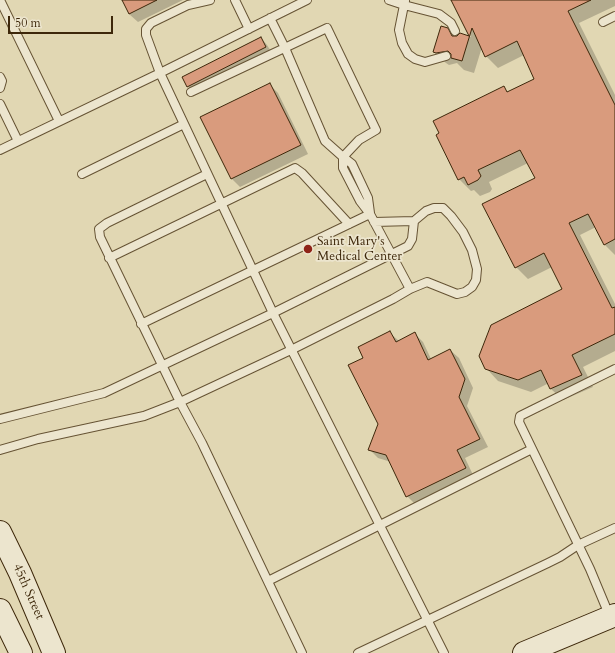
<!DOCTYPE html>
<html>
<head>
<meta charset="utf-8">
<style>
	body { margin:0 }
	#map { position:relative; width:615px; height:653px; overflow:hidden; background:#e1d7b3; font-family:Cardo,serif }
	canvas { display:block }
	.scale { position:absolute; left:8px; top:16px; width:105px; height:18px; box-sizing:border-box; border:2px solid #3d270a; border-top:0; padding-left:5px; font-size:12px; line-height:14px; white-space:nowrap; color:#3d270a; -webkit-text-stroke:3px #ece5ce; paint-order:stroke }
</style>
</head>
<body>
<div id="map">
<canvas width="615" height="653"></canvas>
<div class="scale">50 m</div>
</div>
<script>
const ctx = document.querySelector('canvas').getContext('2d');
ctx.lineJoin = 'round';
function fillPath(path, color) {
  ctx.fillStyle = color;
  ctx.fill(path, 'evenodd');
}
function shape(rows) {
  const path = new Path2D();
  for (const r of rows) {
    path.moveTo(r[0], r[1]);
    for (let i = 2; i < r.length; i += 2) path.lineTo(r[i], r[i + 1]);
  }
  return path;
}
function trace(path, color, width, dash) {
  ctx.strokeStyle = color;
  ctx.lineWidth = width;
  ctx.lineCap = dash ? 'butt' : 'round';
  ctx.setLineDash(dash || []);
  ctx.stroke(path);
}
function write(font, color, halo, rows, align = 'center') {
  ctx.font = font + ' Cardo,serif';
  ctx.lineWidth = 3.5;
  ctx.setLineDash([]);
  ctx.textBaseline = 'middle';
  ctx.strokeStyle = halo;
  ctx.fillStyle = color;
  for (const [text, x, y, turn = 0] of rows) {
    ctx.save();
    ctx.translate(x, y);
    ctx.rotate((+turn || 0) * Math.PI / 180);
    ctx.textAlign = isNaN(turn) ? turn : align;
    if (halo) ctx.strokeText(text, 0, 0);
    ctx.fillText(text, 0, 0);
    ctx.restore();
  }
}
fillPath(shape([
	[123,0,183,0,138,22,129,14],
	[453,0,615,0,615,6,579,23,615,95,615,255,604,244,596,227,580,235,615,304,615,351,583,367,593,387,563,400,551,389,549,383,531,392,498,381,486,368,563,289,552,267,528,279,516,267,536,179,528,163,489,182,492,189,490,192,480,196,474,190,471,191,459,179,503,87,508,92,535,79,524,55,498,68,486,56,482,47,474,73,464,70,457,63,449,65,446,63,434,52,447,29,455,37,458,37,460,34,471,37],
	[261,38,267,45,272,53,194,92,188,86],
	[270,85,278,93,308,154,240,187,232,179,201,118],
	[390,333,399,341,415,334,423,342,431,359,450,350,459,358,473,388,467,406,488,447,465,458,474,477,416,505,407,496,391,462,378,458,370,450,379,424,364,358]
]), '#0003');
const building = shape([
	[122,0,157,0,129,14,122,0],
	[451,0,591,0,568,11,615,105,615,239,604,245,588,214,569,223,612,308,615,307,615,334,572,355,582,375,550,389,541,370,518,380,485,369,479,356,491,325,562,289,544,253,515,268,482,204,535,178,520,150,478,170,481,176,478,180,468,185,464,177,458,180,436,135,439,133,433,121,504,86,507,92,534,79,517,41,485,57,472,28,462,61,451,58,451,54,448,51,436,53,433,52,441,26,448,28,452,36,457,36,460,33,469,36,451,0],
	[261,37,266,47,187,87,182,77,261,37],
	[270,83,301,145,231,179,200,117,270,83],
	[390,331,396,342,415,332,428,360,450,349,465,379,459,397,480,439,457,450,466,468,406,497,386,455,368,450,378,424,348,365,363,358,358,347,390,331]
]);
fillPath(building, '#d99b7d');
trace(building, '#3d270a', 1);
const lane = shape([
	[0,0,59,121],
	[210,0,188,5,151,23,146,29,146,35,160,73,273,313,444,653],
	[235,0,249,29],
	[389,0,404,5,405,1],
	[270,18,285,48,325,141,343,157,352,164,368,198,370,213],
	[603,22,615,16],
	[446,56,425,62,415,59,408,54,402,43,399,30,404,5,439,14,451,23,455,31],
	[0,77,2,81,0,88],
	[191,92,327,28,376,130,359,140,343,157,343,168,360,201,370,214,410,289],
	[0,104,18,141],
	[0,150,160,73,307,0],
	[82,174,184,124],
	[207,174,107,223,99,229,100,237,180,402,202,443,302,653],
	[374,222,414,221],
	[109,258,295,168,302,173,349,224],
	[141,324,370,214],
	[0,419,104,393,273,313,408,246,412,239,414,221,426,211,434,208,443,208,451,216,463,232,472,250,477,269,476,280,472,287,465,292,457,294,427,282,410,289,393,299,291,350,180,402,144,416,38,439,0,450],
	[268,581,532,449],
	[610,617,590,569,519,422,520,416,615,369],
	[358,653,548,563,560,557,578,545,615,528]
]);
const secondary = shape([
	[0,532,20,573,54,653],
	[0,610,21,653],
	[524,653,615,615]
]);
trace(lane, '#665334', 10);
trace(secondary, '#3d270a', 24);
trace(lane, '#ece5ce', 8);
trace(secondary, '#ece5ce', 22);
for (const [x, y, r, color] of [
	[308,249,5,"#8f2418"]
]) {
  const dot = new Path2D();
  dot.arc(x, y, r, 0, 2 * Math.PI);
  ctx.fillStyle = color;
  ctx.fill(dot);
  trace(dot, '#ece5ce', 1.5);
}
write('13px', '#3d270a', '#ece5ce', [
	["Saint Mary's",317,242],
	["Medical Center",317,257]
], 'left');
write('13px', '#3d270a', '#ece5ce', [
	["45th Street",28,592,66]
]);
</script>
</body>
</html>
